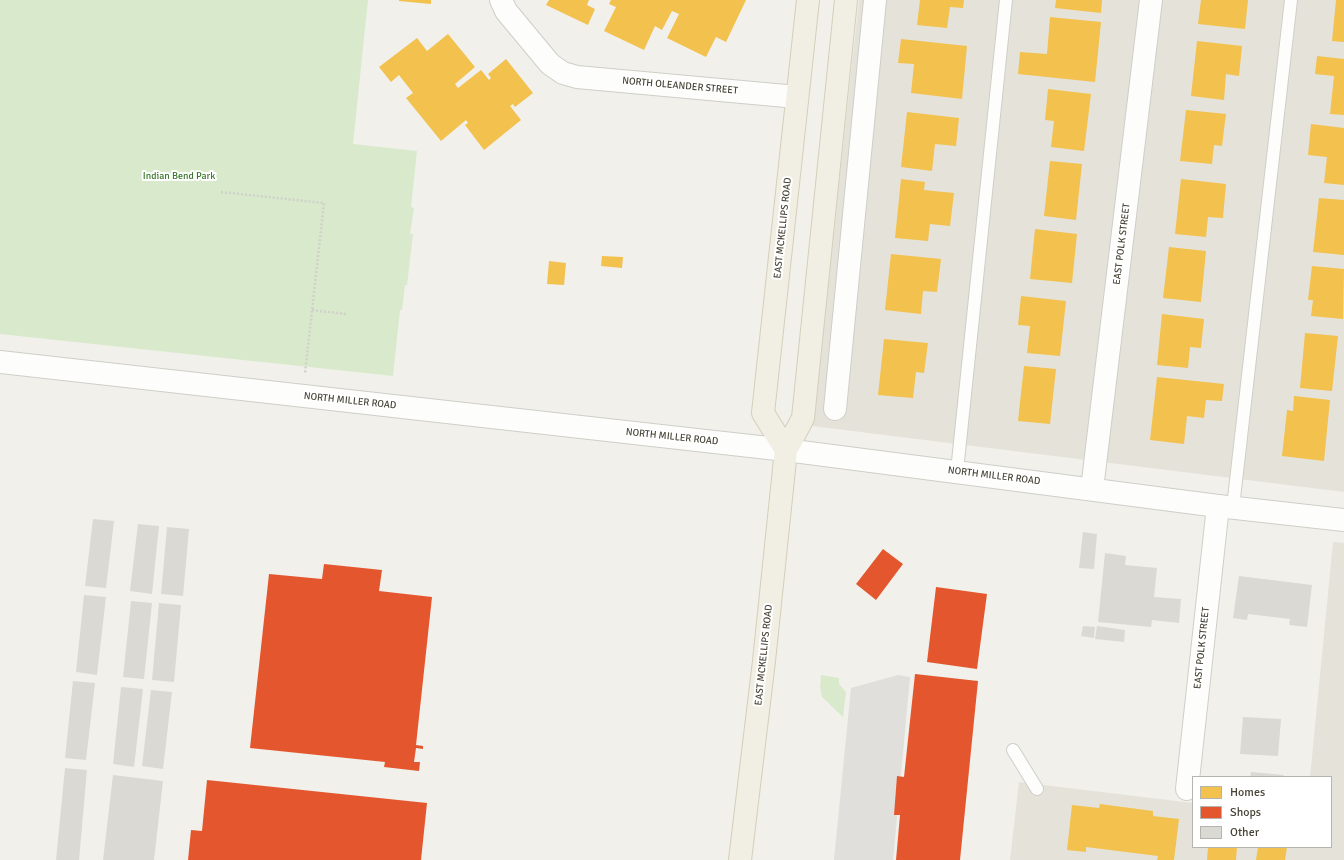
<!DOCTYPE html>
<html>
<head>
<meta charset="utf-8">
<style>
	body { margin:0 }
	#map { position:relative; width:1344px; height:860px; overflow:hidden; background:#f1f0eb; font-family:Signika,sans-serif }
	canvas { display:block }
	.legend { position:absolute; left:1192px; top:776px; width:140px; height:72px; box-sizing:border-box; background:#fff; border:1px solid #b5b4af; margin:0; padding:5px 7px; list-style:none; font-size:12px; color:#474437 }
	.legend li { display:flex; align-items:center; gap:8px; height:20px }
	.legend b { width:20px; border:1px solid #b5b4af }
</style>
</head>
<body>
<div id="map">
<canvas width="1344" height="860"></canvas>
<ul class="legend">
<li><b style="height:11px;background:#f2c14e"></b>Homes</li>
<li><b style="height:11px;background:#e4572e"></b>Shops</li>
<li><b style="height:11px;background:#dbd9d3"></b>Other</li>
</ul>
</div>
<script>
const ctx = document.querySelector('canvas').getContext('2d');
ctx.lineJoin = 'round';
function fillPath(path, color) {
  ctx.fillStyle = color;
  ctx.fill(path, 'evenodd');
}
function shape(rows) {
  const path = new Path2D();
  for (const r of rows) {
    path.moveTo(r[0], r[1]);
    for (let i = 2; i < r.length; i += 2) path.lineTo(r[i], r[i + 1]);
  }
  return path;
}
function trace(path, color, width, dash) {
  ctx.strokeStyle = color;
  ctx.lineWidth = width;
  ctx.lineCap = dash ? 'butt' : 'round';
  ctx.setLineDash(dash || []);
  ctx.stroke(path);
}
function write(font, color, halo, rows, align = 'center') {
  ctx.font = font + ' Signika,sans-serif';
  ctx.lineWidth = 4;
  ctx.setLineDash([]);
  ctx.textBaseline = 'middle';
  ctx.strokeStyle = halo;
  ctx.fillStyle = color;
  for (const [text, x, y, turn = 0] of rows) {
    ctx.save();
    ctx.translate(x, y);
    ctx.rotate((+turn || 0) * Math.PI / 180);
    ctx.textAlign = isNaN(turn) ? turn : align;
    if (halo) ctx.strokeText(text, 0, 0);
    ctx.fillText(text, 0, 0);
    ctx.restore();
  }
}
fillPath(shape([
	[859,0,1344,0,1344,492,812,426],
	[1333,542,1344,543,1344,860,1010,860,1019,782,1193,803,1193,847,1331,847,1331,777,1310,777]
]), '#e5e3d9');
fillPath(shape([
	[0,0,368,0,353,144,417,151,411,207,414,208,410,234,413,234,407,285,405,285,402,310,400,310,393,376,0,334],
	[821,675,839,678,839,684,846,692,843,717,822,697,820,688]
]), '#d9eacc');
fillPath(shape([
	[898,675,910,677,893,860,834,860,851,688]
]), '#e0dfdb');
fillPath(shape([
	[399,0,431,0,431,4,399,1],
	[549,0,589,0,587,5,595,9,588,25,546,5],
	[611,0,746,0,726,42,716,37,706,57,667,38,679,14,672,11,662,30,655,26,644,50,604,31,616,7,609,4],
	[920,0,964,0,963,8,950,7,947,28,917,25],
	[1056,0,1102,0,1101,13,1055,8],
	[1201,0,1248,0,1245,29,1198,24],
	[1336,0,1344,0,1344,42,1332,41],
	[1050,17,1101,22,1095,82,1018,74,1020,52,1047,54],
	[448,34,475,67,455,84,458,88,481,70,489,80,491,78,488,74,506,59,533,93,515,107,513,104,510,106,521,120,484,150,465,125,468,123,466,120,441,141,406,98,413,93,399,75,391,82,379,67,417,38,427,51],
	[901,39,967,46,962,99,911,93,914,64,898,63],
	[1197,41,1242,46,1239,76,1226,74,1224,100,1191,96],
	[1317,56,1344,59,1344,115,1330,114,1334,76,1315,74],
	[1048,89,1091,94,1084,151,1051,147,1054,121,1045,120],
	[1186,110,1226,114,1222,146,1214,145,1212,164,1180,161],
	[907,112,959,118,956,146,935,144,932,171,901,167],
	[1311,124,1344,128,1344,185,1324,183,1327,157,1308,155],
	[1050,161,1082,164,1076,220,1044,216],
	[901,179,925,182,924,190,954,193,950,226,930,224,928,241,895,238],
	[1181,179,1226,184,1223,218,1208,217,1206,237,1175,234],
	[1319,198,1344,200,1344,255,1313,252],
	[1035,229,1077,234,1072,283,1030,279],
	[1169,247,1206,251,1201,302,1163,298],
	[891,254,941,259,937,292,923,291,921,314,885,310],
	[602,256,623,257,622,268,601,266],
	[549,261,566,263,564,285,547,284],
	[1312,266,1344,269,1343,319,1311,316,1313,300,1308,300],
	[1021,296,1066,301,1060,356,1027,353,1030,326,1018,325],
	[1162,314,1204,319,1201,348,1190,347,1188,368,1157,365],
	[1305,333,1338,336,1332,391,1300,388],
	[884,339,928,343,924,373,916,372,913,398,878,395],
	[1024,366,1056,369,1050,424,1018,421],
	[1157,377,1224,384,1222,401,1206,400,1204,418,1187,416,1184,444,1150,440],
	[1294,396,1330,400,1324,461,1282,456,1287,410,1293,411],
	[1100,804,1153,811,1153,816,1179,819,1174,860,1157,860,1158,856,1086,847,1086,852,1067,850,1072,805,1099,808],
	[1208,847,1237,847,1236,860,1207,860],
	[1258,847,1287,847,1285,860,1256,860]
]), '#f2c14e');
fillPath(shape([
	[883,549,903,564,876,600,856,584],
	[324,564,382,570,379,591,432,597,416,745,423,746,423,749,416,748,414,762,420,762,419,771,384,767,385,762,250,748,269,574,322,579],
	[936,587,987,594,977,669,927,662],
	[915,674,978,681,960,860,896,860,900,815,894,815,897,776,904,777],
	[207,780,427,803,421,860,188,860,191,830,202,831]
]), '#e4572e');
fillPath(shape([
	[93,519,114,521,106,588,85,586],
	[138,524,159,526,152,594,130,591],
	[167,527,189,529,183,596,161,594],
	[1083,532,1097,534,1094,569,1079,568],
	[1105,553,1126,556,1125,565,1157,568,1154,597,1181,599,1179,623,1152,620,1151,627,1098,622],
	[1239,576,1312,585,1307,627,1289,625,1290,619,1248,614,1247,620,1233,618],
	[84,595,106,597,97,675,76,672],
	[131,601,152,603,144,679,123,677],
	[159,603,181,605,174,682,152,680],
	[1083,626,1095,627,1094,638,1081,636],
	[1097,626,1125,630,1124,642,1095,639],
	[73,681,95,683,86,760,65,758],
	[121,687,143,689,134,767,113,764],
	[151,690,172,692,163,769,142,766],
	[1243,717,1281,719,1278,756,1240,754],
	[65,768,87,770,79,860,56,860],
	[1251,772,1284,775,1283,777,1250,777],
	[113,775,163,781,154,860,103,860]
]), '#dbd9d3');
const service = shape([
	[957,471,1006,0],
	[1233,507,1291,0],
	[1013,750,1037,789]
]);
const minor = shape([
	[501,0,506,11,550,64,563,73,577,77,797,97],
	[835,409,875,0],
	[1092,489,1151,0],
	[1187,789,1218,506]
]);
const tertiary = shape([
	[0,362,786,450,1218,506,1344,520]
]);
const primary = shape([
	[786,450,763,413,808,0],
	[740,860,764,661,786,450,803,418,846,0]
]);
trace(service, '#cfcec8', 14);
trace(minor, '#cfcec8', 24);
trace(tertiary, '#cfcec8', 24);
trace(primary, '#d3cfb9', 24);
trace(shape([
	[221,192,324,203,305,373],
	[312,310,346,314]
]), '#d1d0cb', 2.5, [2, 2]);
trace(service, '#fdfdfc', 12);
trace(minor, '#fdfdfc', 22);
trace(tertiary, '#fdfdfc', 22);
trace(primary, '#f1efe4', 22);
write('10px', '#474437', '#fff', [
	["NORTH OLEANDER STREET",680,86,5],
	["EAST MCKELLIPS ROAD",783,228,-84],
	["EAST POLK STREET",1122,244,-83],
	["NORTH MILLER ROAD",350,401,6],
	["NORTH MILLER ROAD",672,437,6],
	["NORTH MILLER ROAD",994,476,7],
	["EAST POLK STREET",1202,648,-84],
	["EAST MCKELLIPS ROAD",764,655,-84]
]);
write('10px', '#3b772c', '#fff', [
	["Indian Bend Park",179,176]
]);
</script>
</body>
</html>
